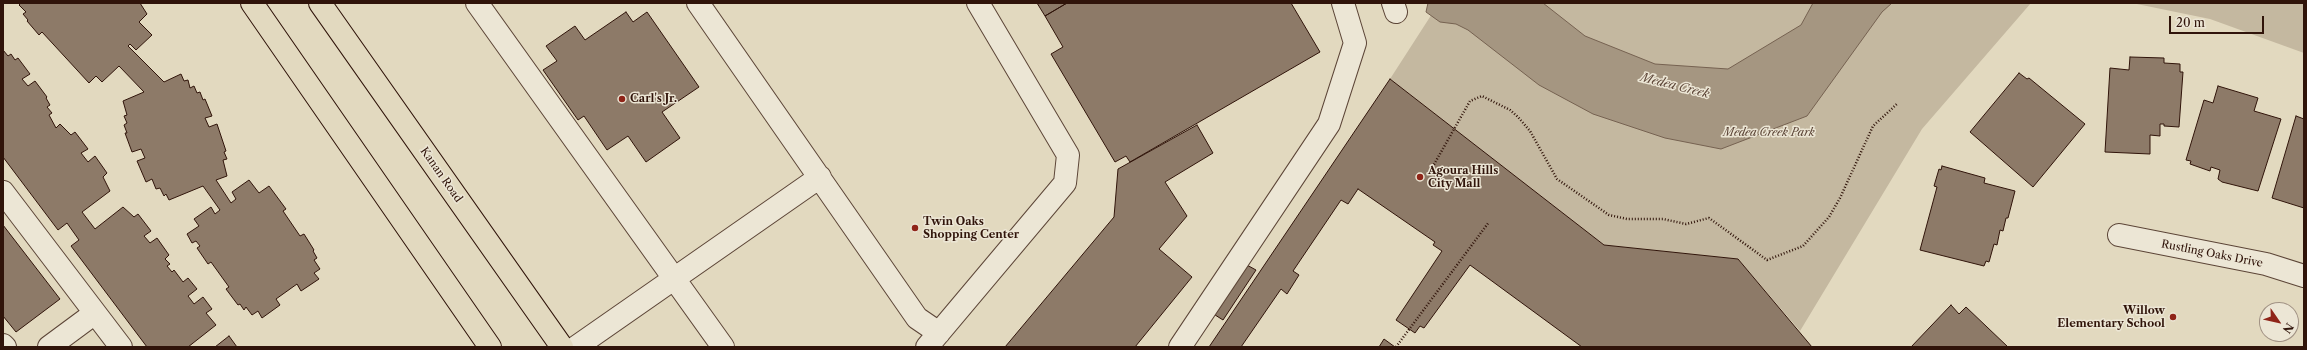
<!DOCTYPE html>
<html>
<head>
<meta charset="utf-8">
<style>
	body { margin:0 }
	#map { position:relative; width:2307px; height:350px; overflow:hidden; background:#e2d9bf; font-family:"Libre Caslon Text",serif }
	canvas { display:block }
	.frame { position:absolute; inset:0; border:4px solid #30140a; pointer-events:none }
	.north { position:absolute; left:2259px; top:302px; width:40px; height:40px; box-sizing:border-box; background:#ece6d5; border:1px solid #a19284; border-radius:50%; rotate:124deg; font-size:11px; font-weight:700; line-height:16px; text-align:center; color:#30140a }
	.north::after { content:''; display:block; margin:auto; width:14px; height:18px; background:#8f2418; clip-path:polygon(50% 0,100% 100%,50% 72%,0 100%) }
	.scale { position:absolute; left:2169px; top:16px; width:95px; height:18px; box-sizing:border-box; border:2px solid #30140a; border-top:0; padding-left:5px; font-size:12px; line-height:14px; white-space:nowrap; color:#30140a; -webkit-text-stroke:3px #ece6d5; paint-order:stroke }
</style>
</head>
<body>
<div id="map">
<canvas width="2307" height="350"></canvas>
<div class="frame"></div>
<div class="north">N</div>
<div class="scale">20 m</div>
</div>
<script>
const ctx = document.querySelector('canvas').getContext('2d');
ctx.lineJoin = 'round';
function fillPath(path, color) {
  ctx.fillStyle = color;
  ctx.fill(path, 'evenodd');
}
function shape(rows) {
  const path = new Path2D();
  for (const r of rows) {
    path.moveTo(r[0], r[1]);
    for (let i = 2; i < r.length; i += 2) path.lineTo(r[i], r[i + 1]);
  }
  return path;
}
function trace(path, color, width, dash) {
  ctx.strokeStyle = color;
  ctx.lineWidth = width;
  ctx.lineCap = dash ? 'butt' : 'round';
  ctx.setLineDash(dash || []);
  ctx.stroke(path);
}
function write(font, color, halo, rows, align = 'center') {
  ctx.font = font + ' "Libre Caslon Text",serif';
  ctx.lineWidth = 3;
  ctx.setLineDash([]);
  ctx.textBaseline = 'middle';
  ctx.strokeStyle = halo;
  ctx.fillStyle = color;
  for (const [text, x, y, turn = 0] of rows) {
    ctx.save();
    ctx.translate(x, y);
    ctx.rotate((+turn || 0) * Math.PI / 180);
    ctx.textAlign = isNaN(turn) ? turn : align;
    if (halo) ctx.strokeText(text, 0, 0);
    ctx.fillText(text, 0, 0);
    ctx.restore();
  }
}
fillPath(shape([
	[1439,3,2031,3,1922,129,1800,331,1738,259,1604,245,1390,79],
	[2132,3,2304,3,2304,53,2210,19]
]), '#c4b8a0');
const water = shape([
	[1428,3,1543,3,1585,36,1655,64,1728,69,1801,25,1813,3,1892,3,1882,12,1807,116,1721,149,1665,138,1593,114,1539,85,1468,30,1456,24,1440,22,1426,12,1428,3]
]);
fillPath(water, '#a59681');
trace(water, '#766251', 1);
const building = shape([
	[21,3,140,3,147,14,139,22,152,35,136,50,130,44,128,46,164,82,181,74,184,81,188,80,190,88,194,86,197,93,200,92,203,100,205,99,212,116,205,118,209,127,217,124,226,151,224,152,227,159,223,160,227,176,216,180,231,203,236,199,232,192,249,180,259,193,269,186,286,209,283,211,300,236,304,234,314,250,313,251,317,258,314,260,320,269,314,273,319,279,301,291,297,284,276,299,280,305,262,318,258,311,252,315,246,307,244,310,240,304,238,305,226,289,229,287,211,262,208,264,197,248,200,246,196,241,192,243,187,234,199,226,194,219,211,207,215,214,220,210,203,186,169,200,166,194,164,196,160,188,156,189,152,179,146,182,137,161,145,158,141,149,132,152,125,133,127,133,124,125,127,123,124,116,127,115,123,101,144,92,119,66,102,82,96,76,89,83,42,32,39,35,27,21,28,20,23,14,26,12,19,5,21,3],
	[1037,3,1067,3,1045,16,1037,3],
	[1067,3,1291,3,1320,52,1130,162,1126,156,1115,162,1051,54,1063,47,1045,16,1067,3],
	[626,12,633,22,647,12,699,87,662,112,680,138,646,162,628,136,607,150,584,116,578,120,543,70,557,61,546,46,575,26,585,40,626,12],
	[3,50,8,56,11,54,15,60,18,58,30,74,22,79,28,86,35,81,47,97,46,98,50,105,47,107,52,113,49,115,56,128,60,124,71,135,75,132,88,149,81,153,88,162,95,156,107,173,103,177,110,191,82,212,95,229,123,207,134,217,138,214,151,231,144,236,150,243,157,238,169,255,165,259,170,264,167,266,172,272,174,270,183,282,188,278,197,289,188,296,194,304,203,297,212,309,206,313,216,325,188,347,147,347,71,246,79,240,67,223,58,230,3,157,3,50],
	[2130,57,2164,58,2164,63,2180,64,2180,72,2183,72,2179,127,2164,126,2164,124,2160,124,2160,136,2150,135,2150,154,2105,152,2110,68,2129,70,2130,57],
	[2019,73,2027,79,2029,78,2085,124,2033,187,1970,132,2019,73],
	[1390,79,1604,245,1738,259,1812,347,1209,347,1390,79],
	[2218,86,2258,98,2254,111,2281,119,2258,191,2222,182,2218,179,2220,170,2211,167,2210,171,2190,164,2191,161,2186,160,2204,100,2213,103,2218,86],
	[2296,116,2304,119,2304,208,2272,198,2296,116],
	[1197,125,1213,153,1165,182,1187,216,1159,249,1192,277,1135,347,1005,347,1114,217,1118,169,1197,125],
	[1942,166,1985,178,1984,183,2015,191,2008,218,2006,218,2003,231,2000,230,1997,245,1994,244,1989,262,1986,261,1984,266,1920,250,1937,187,1934,186,1939,169,1941,170,1942,166],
	[1358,189,1435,242,1433,245,1442,251,1396,320,1415,333,1420,326,1424,328,1470,265,1582,347,1395,347,1384,339,1379,347,1241,347,1281,289,1287,294,1299,275,1293,271,1341,200,1348,204,1358,189],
	[3,225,60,299,16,332,3,316,3,225],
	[1245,264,1256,270,1223,320,1212,313,1245,264],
	[1951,305,1959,314,1966,307,2008,347,1911,347,1951,305],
	[229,336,237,347,215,347,229,336]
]);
fillPath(building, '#8d7a68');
trace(building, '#30140a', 1);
const minor = shape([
	[477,3,723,347],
	[698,3,917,318,939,333],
	[1393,3,1396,12],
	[3,192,121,347],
	[2119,235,2266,264,2304,276],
	[3,345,5,347],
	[49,347,95,313],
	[576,347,820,177],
	[927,347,1065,183,1068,155,978,3],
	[1180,347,1329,124,1355,43,1343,3]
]);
const major = shape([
	[252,3,490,347],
	[320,3,562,347]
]);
trace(minor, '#5c4537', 24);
trace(major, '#30140a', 24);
trace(shape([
	[1428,175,1470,101,1482,96,1510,110,1518,117,1530,131,1557,179,1609,215,1627,219,1663,219,1686,224,1709,218,1767,260,1803,246,1829,217,1840,198,1873,126,1898,103],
	[1396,347,1489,222]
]), '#30140a', 2.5, [1, 2]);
trace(minor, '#ece6d5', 22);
trace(major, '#e2d9bf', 22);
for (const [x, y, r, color] of [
	[622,99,4,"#8f2418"],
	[1420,177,4,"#8f2418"],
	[915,228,4,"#8f2418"],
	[2173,317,4,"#8f2418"]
]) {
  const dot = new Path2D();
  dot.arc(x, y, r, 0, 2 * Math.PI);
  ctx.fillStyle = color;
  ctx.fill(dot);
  trace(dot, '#ece6d5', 1.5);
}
write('bold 11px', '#30140a', '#ece6d5', [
	["Carl's Jr.",630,99],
	["Agoura Hills",1428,171],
	["City Mall",1428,184],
	["Twin Oaks",923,222],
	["Shopping Center",923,235],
	["Willow",2165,311,"right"],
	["Elementary School",2165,324,"right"]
], 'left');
write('italic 11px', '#5c4537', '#ece6d5', [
	["Medea Creek Park",1769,133]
]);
write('11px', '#30140a', '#ece6d5', [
	["Kanan Road",441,175,55],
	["Rustling Oaks Drive",2212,254,11]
]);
write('italic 12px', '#5f483a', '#ece6d5', [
	["Medea Creek",1675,86,14]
]);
</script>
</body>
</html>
